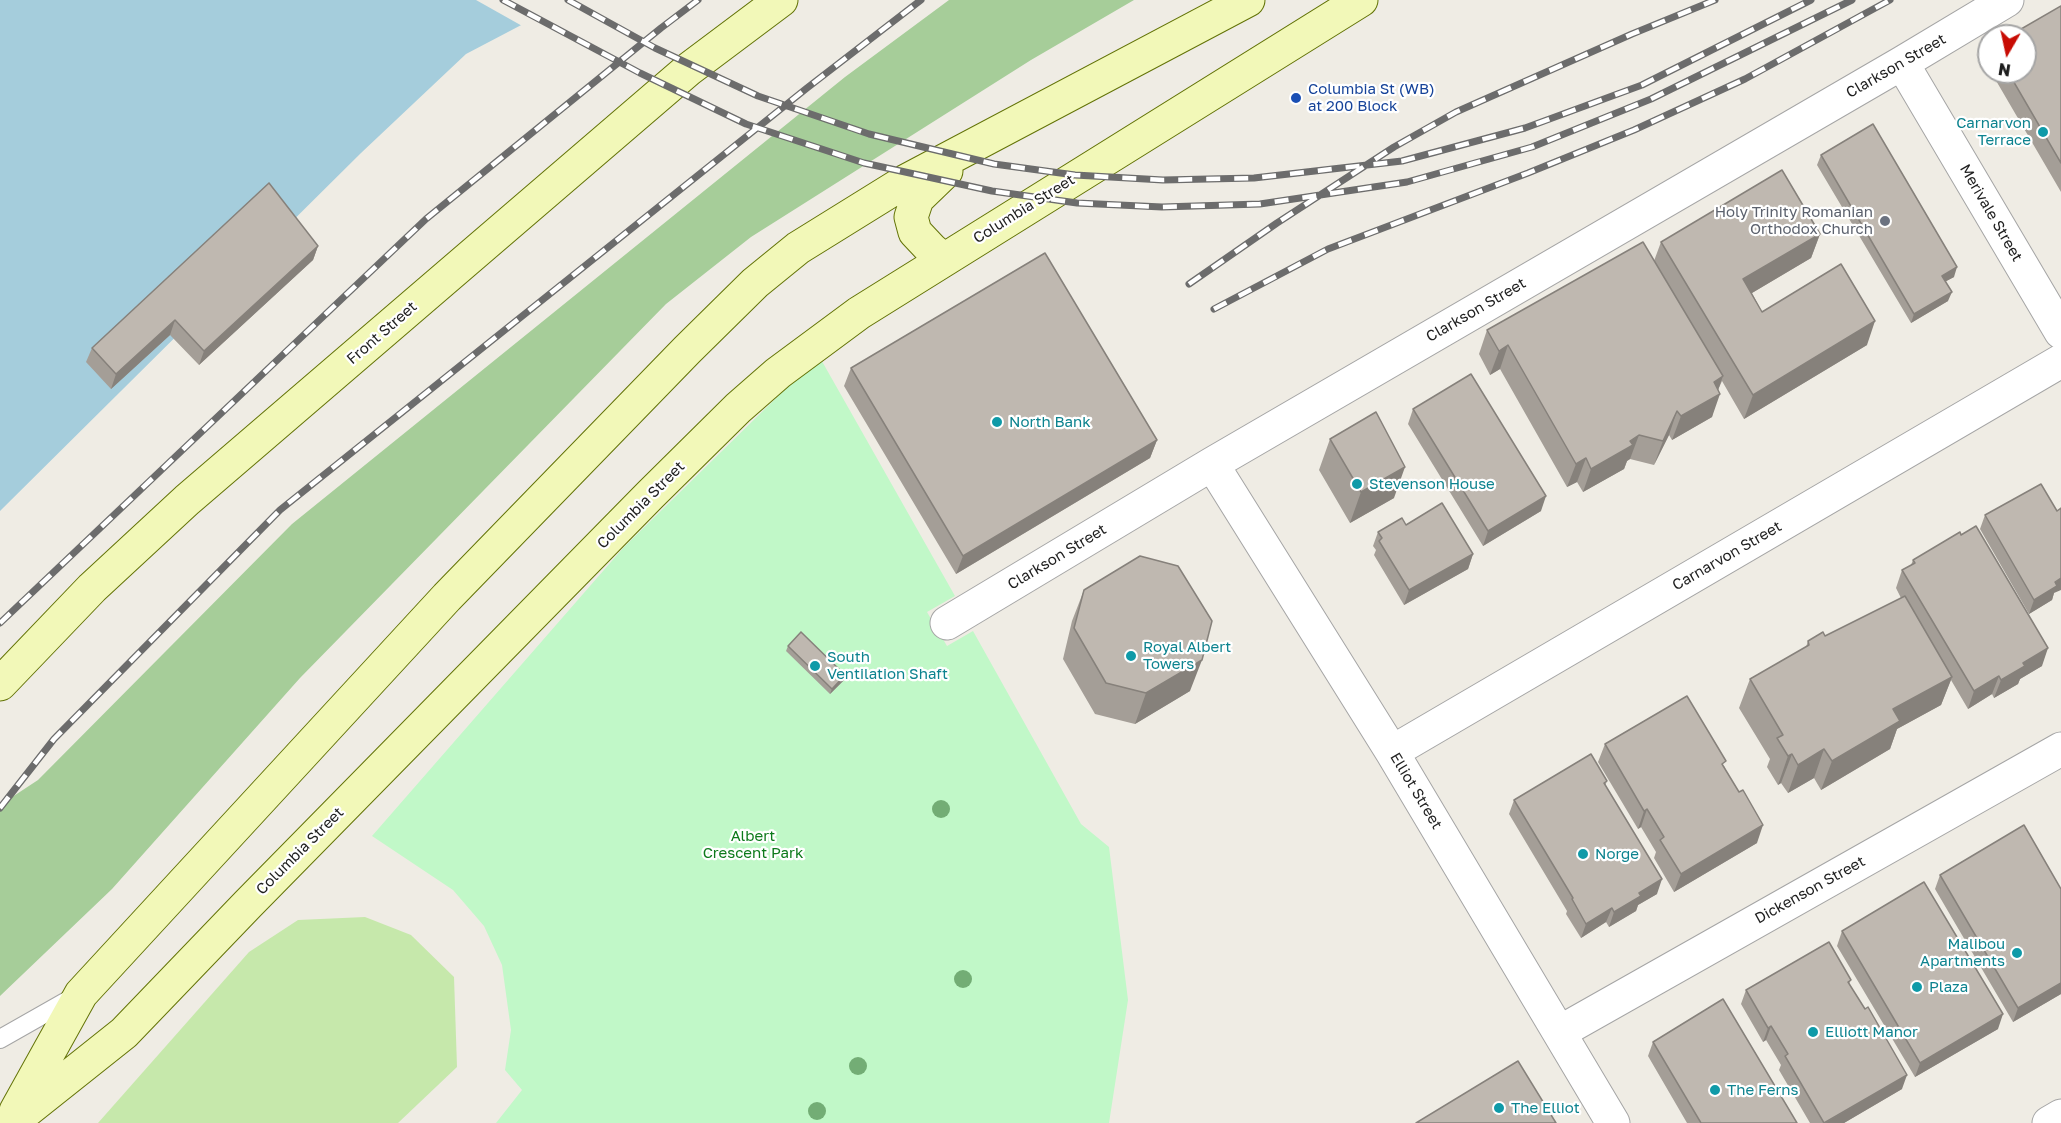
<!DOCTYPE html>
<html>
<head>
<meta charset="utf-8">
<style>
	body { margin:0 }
	#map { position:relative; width:2061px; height:1123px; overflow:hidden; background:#efece4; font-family:"Golos Text",sans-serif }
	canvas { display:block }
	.north { position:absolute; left:1977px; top:24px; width:60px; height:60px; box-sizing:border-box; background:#fff; border:2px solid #a5a5a5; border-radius:50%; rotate:189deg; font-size:16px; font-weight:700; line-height:24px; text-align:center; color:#1e1e1e }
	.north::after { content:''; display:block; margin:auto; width:21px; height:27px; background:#c80c04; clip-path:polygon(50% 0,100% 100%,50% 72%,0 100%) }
</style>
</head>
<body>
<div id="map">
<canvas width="2061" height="1123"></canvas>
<div class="north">N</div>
</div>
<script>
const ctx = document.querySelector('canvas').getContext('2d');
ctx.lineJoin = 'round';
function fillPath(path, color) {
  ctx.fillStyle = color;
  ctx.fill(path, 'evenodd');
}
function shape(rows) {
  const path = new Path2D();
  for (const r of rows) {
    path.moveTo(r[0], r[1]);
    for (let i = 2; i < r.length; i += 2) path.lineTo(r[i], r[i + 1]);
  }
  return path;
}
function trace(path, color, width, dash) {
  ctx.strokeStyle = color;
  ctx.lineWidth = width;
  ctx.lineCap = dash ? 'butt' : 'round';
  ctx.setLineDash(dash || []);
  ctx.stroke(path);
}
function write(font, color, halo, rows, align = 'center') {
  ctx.font = font + ' "Golos Text",sans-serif';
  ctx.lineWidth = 4.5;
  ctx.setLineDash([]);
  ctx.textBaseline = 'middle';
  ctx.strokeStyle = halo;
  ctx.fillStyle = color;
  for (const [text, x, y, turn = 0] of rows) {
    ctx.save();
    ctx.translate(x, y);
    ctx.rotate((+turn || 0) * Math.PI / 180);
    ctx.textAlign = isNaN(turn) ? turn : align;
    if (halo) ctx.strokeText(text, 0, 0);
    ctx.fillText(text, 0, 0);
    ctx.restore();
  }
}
fillPath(shape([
	[365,917,411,935,454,977,457,1067,398,1123,98,1123,249,952,298,920]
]), '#c6e8ab');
fillPath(shape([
	[949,0,1134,0,1031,60,751,237,666,304,300,678,112,889,0,996,0,805,38,780,292,524,845,77]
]), '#a6cd99');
fillPath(shape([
	[819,356,955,596,927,612,947,646,973,631,1081,824,1109,847,1128,1000,1109,1123,496,1123,522,1090,505,1070,511,1030,502,965,484,926,453,890,372,836,624,547]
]), '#c1f8c8');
fillPath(shape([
	[0,0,569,0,466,54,361,153,0,511]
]), '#a5cddc');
fillPath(shape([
	[476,0,572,0,570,3,524,27]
]), '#efece4');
const lane = shape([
	[0,1039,74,997]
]);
const street = shape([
	[1902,63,2061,332],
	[1212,464,1392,752,1613,1123],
	[947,623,1212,464,1902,63,2007,0],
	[1392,752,2061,361],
	[1560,1032,2061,749],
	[2049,1123,2061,1116]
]);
const secondary = shape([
	[944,260,931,249,915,232,911,217,917,199,946,171],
	[0,684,92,588,187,500,689,69,781,0],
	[16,1111,81,994,447,597,687,350,755,283,798,248,906,181,1248,0],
	[11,1123,124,1033,248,904,650,495,738,408,778,373,859,313,1361,0]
]);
trace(lane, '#a5a5a5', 20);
trace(street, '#a5a5a5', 35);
trace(secondary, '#637307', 35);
trace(lane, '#fff', 18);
trace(street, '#fff', 33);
trace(secondary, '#f2f8b8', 33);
const rail = shape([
	[503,0,640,73,746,124,864,163,992,191,1077,203,1162,207,1260,204,1407,182,1532,147,1651,99,1852,0],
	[568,0,655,48,758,96,869,134,994,164,1075,175,1163,180,1254,178,1402,161,1525,128,1642,85,1811,0],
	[1189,284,1277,223,1394,147,1456,112,1632,34,1715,0],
	[1214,309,1328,249,1528,173,1634,130,1745,79,1890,0],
	[0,623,426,219,661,28,698,0],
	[0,808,54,739,280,510,807,88,921,0]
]);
trace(rail, '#6c6c6c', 7);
trace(rail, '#fff', 4.5, [14]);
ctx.fillStyle = '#73ad75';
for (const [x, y] of [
	[941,809],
	[963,979],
	[858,1066],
	[817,1111]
]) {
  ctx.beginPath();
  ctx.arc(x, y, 9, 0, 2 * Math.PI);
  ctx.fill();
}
fillPath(shape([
	[2061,6,2061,192,1991,72,2025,72],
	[1989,56,1989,69,1986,64],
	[1821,155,1954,277,1946,281,1948,301,1911,323,1817,165],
	[1820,234,1811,258,1752,293,1762,312,1867,345,1744,419,1722,381,1718,390,1712,417,1672,440,1669,435,1654,465,1630,459,1627,461,1624,469,1583,492,1577,482,1567,487,1500,369,1490,375,1479,354,1487,330,1654,261,1661,242],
	[318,246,313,260,199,365,170,335,111,389,86,362,92,348],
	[851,368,1157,440,1150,458,956,574,844,386],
	[1413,409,1541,511,1483,546,1408,424],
	[1330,439,1394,498,1350,523,1319,470],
	[1985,515,2054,593,2052,600,2029,614,1980,529],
	[1406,525,1473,554,1468,569,1404,605,1374,555,1376,550,1373,546,1378,532],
	[1913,560,2042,666,2020,679,2018,684,1994,698,1992,694,1968,709,1951,680,1941,705,1897,729,1890,749,1821,790,1814,778,1788,793,1781,783,1778,785,1767,767,1770,759,1739,708,1750,679,1806,647,1808,641,1825,636,1901,598,1896,588,1902,570,1911,565],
	[1084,590,1190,691,1135,724,1095,714,1063,659,1072,621],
	[788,646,845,675,844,680,830,694,786,651],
	[1605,744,1724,766,1757,843,1674,892,1654,858,1656,852,1641,827,1638,829,1598,762],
	[1607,781,1605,786,1657,894,1638,905,1636,911,1609,927,1606,922,1581,938,1566,914,1567,911,1509,814,1514,800],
	[1940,875,2061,994,2013,1022,1935,889],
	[1842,931,1998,1029,1915,1077,1837,946],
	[1851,980,1849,984,1902,1089,1844,1123,1810,1123,1779,1070,1781,1065,1766,1040,1763,1042,1741,1004,1746,990],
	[1653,1042,1797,1123,1687,1123,1648,1056]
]), '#a49e97');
fillPath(shape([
	[1820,234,1811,258,1735,303,1743,279],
	[318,246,313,260,199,365,204,351],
	[1957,267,1954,277,1939,285,1942,276],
	[1952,292,1948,301,1911,323,1914,314],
	[175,320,170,335,111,389,116,374],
	[1875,321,1867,345,1744,419,1753,395],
	[1508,345,1500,369,1490,375,1499,351],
	[1723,376,1716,396,1720,394,1712,417,1672,440,1681,416,1714,382],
	[1677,411,1669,435,1654,465,1663,441],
	[1639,435,1630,459,1627,461,1624,469,1583,492,1591,469],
	[1157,440,1150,458,956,574,963,556],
	[1586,458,1577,482,1567,487,1576,464],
	[1405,467,1394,498,1350,523,1361,492],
	[1546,496,1541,511,1483,546,1488,531],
	[1473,554,1468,569,1404,605,1409,590],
	[2061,578,2061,590,2054,593,2052,600,2029,614,2034,600,2055,582],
	[2048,648,2042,666,2020,679,2018,684,1994,698,2001,680,2023,663],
	[1202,660,1190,691,1135,724,1146,693],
	[845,675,844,680,830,694,832,689],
	[1999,676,1992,694,1968,709,1974,691],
	[1952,677,1941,705,1897,729,1890,749,1821,790,1832,761,1893,709],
	[1824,749,1814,778,1788,793,1798,765],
	[1792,754,1781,783,1778,785,1788,756],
	[1647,809,1641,827,1638,829,1644,811],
	[1763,825,1757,843,1674,892,1681,874],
	[1662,879,1657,894,1638,905,1636,911,1609,927,1614,912,1639,893],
	[1612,908,1606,922,1581,938,1586,924],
	[2061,983,2061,994,2013,1022,2018,1008],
	[2003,1014,1998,1029,1915,1077,1920,1063],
	[1771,1026,1766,1040,1763,1042,1768,1028],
	[1907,1075,1902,1089,1844,1123,1825,1123]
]), '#86817b');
const building = shape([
	[2061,6,2061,163,2008,72,2025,72,2025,36,2009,36,2061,6],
	[1873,124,1957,267,1942,276,1952,292,1914,314,1821,155,1873,124],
	[1782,170,1820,234,1743,279,1762,312,1841,264,1875,321,1753,395,1661,242,1782,170],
	[269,183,318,246,204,351,175,320,116,374,92,348,269,183],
	[1643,242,1723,376,1714,382,1720,394,1681,416,1677,411,1663,441,1639,435,1630,441,1633,445,1591,469,1586,458,1576,464,1508,345,1499,351,1487,330,1643,242],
	[1045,253,1157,440,963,556,851,368,1045,253],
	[1471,374,1546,496,1488,531,1413,409,1471,374],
	[1376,412,1405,467,1361,492,1330,439,1376,412],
	[2041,484,2057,511,2061,508,2061,578,2055,582,2057,586,2034,600,1985,515,2041,484],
	[1442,503,1473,554,1409,590,1379,541,1382,538,1378,532,1402,518,1406,525,1442,503],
	[1976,526,2048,648,2023,663,2025,666,2001,680,1999,676,1974,691,1902,570,1915,563,1913,560,1960,532,1961,535,1976,526],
	[1140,556,1178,566,1212,621,1202,660,1146,693,1106,683,1074,628,1084,590,1140,556],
	[1905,596,1952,677,1893,709,1900,721,1832,761,1824,749,1798,765,1792,754,1788,756,1777,738,1783,735,1750,679,1809,645,1808,641,1823,632,1825,636,1905,596],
	[801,632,845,675,832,689,788,646,801,632],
	[1687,696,1726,761,1722,764,1739,792,1743,790,1763,825,1681,874,1660,840,1664,837,1647,809,1644,811,1605,744,1687,696],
	[1591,754,1607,781,1604,783,1662,879,1639,893,1641,896,1614,912,1612,908,1586,924,1572,899,1573,898,1514,800,1591,754],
	[2024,825,2061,889,2061,983,2018,1008,1940,875,2024,825],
	[1924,882,2003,1014,1920,1063,1842,931,1924,882],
	[1829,942,1851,980,1848,982,1865,1009,1868,1007,1907,1075,1824,1123,1785,1056,1788,1054,1771,1026,1768,1028,1746,990,1829,942],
	[1723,999,1797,1123,1701,1123,1653,1042,1723,999],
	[1518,1061,1556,1123,1416,1123,1518,1061]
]);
fillPath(building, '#bfb8b0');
trace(building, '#86817b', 1.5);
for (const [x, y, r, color] of [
	[1296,98,6,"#1a4fb4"],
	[2043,132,6,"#0f9aa8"],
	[1885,221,6,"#6b7280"],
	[997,422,6,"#0f9aa8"],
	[1357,484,6,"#0f9aa8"],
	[1131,656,6,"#0f9aa8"],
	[815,666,6,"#0f9aa8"],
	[1583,854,6,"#0f9aa8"],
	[2017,953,6,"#0f9aa8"],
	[1917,987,6,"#0f9aa8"],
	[1813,1032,6,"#0f9aa8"],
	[1715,1090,6,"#0f9aa8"],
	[1499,1108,6,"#0f9aa8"]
]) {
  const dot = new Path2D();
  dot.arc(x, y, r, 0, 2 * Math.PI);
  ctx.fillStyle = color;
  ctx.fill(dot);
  trace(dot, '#fff', 2);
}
write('15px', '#1e1e1e', '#fff', [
	["Clarkson Street",1896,66,-30],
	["Columbia Street",1024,209,-32],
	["Merivale Street",1991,213,60],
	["Clarkson Street",1476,310,-30],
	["Front Street",382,333,-41],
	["Columbia Street",641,505,-45],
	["Carnarvon Street",1727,556,-30],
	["Clarkson Street",1057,557,-31],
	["Elliot Street",1416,791,59],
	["Columbia Street",300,851,-45],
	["Dickenson Street",1810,890,-29]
]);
write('15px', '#164399', '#fff', [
	["Columbia St (WB)",1308,89],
	["at 200 Block",1308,106]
], 'left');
write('15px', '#0d838f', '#fff', [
	["Carnarvon",2031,123,"right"],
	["Terrace",2031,140,"right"],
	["North Bank",1009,422],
	["Stevenson House",1369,484],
	["Royal Albert",1143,647],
	["Towers",1143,664],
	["South",827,657],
	["Ventilation Shaft",827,674],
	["Norge",1595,854],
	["Malibou",2005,944,"right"],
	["Apartments",2005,961,"right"],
	["Plaza",1929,987],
	["Elliott Manor",1825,1032],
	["The Ferns",1727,1090],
	["The Elliot",1511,1108]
], 'left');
write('15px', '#5b616d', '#fff', [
	["Holy Trinity Romanian",1873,212],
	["Orthodox Church",1873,229]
], 'right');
write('15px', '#0d7a1b', '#fff', [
	["Albert",753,836],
	["Crescent Park",753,853]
]);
</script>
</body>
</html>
